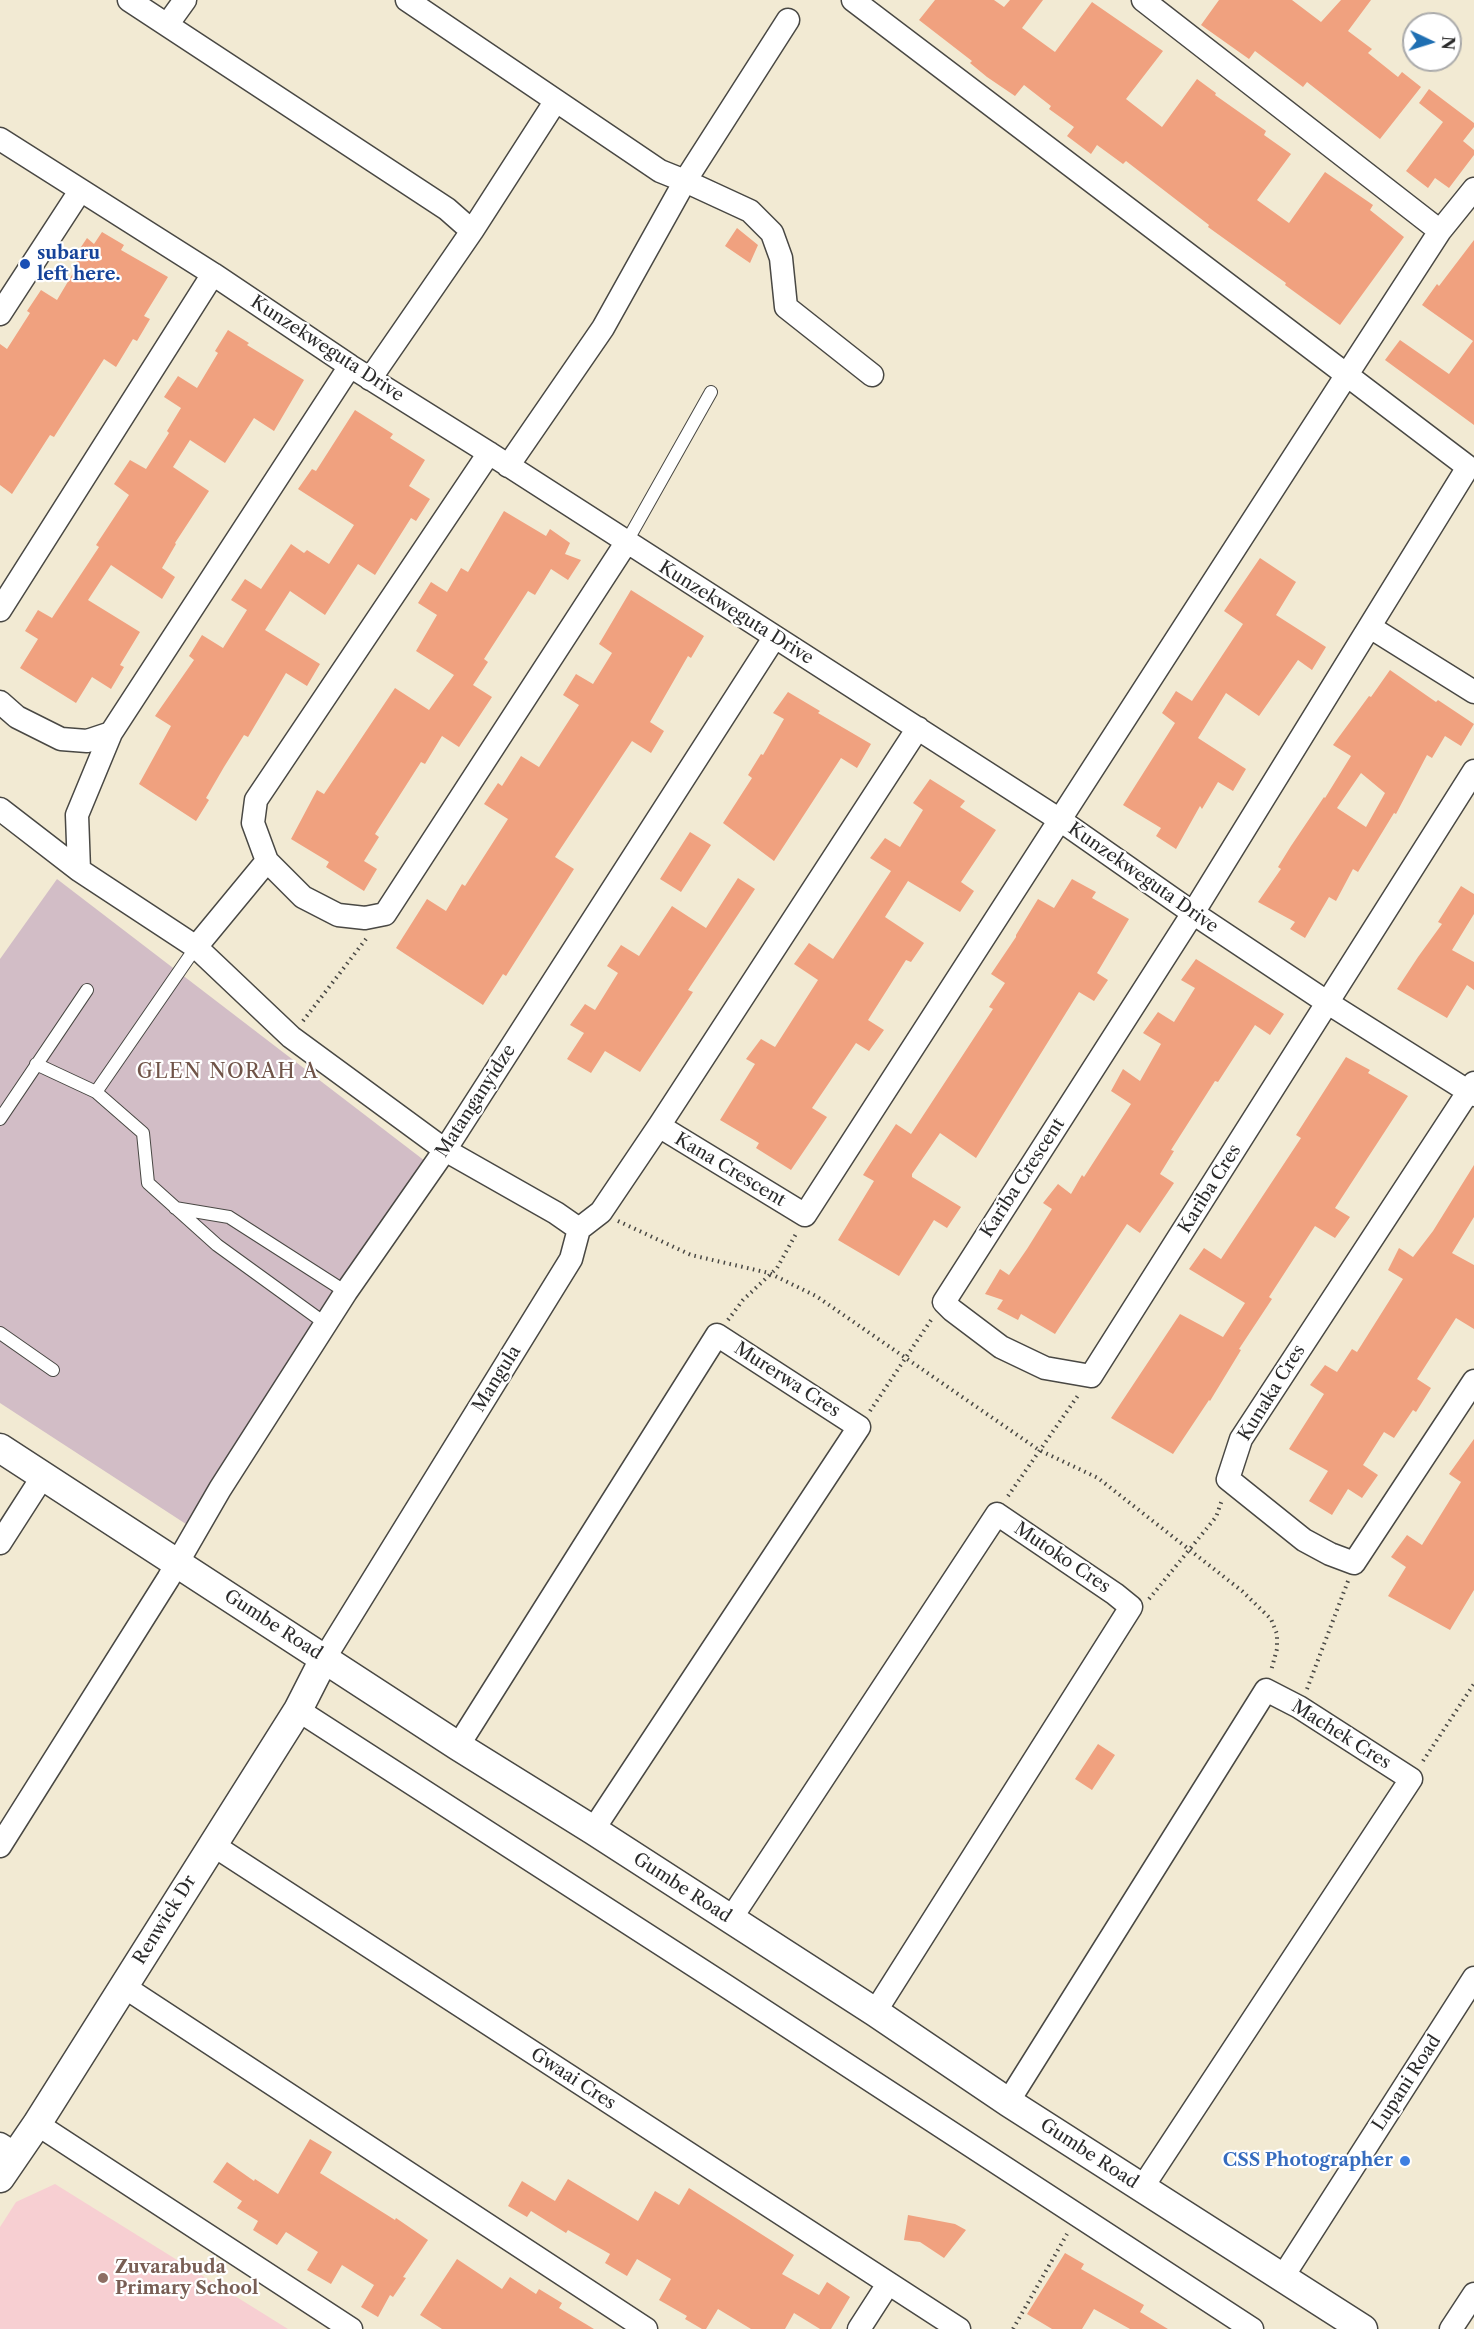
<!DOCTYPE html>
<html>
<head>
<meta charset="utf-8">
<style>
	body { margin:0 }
	#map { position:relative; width:1474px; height:2329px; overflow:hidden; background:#f2ead3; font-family:"Libre Caslon Text",serif }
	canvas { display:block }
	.north { position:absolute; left:1402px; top:12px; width:60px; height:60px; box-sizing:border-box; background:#fff; border:2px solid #aaa; border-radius:50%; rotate:94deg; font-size:16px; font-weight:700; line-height:24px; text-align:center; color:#2b2b2b }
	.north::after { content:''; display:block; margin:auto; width:21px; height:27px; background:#1f6fb2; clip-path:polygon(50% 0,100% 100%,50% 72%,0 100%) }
</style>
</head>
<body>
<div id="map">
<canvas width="1474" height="2329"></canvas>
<div class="north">N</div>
</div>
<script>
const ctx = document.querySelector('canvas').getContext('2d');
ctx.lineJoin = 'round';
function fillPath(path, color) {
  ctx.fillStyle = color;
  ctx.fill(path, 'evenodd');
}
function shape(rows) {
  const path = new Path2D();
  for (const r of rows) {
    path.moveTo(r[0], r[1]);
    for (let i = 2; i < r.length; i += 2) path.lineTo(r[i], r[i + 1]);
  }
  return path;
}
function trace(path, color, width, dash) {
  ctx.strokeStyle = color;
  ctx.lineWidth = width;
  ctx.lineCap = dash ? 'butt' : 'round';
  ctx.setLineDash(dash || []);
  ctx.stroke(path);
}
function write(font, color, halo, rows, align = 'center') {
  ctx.font = font + ' "Libre Caslon Text",serif';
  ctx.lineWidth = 4.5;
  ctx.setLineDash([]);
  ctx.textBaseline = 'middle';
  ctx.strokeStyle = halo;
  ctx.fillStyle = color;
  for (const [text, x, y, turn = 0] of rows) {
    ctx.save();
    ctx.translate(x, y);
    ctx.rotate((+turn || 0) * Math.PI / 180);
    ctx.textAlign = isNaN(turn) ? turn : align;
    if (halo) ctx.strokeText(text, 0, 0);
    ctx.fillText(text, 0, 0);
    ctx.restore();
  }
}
fillPath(shape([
	[55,2184,288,2329,0,2329,0,2227,16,2202]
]), '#f7cfd2');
fillPath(shape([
	[57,879,425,1161,189,1526,0,1403,0,959]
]), '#d2bdc6');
fillPath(shape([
	[935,0,994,0,1004,7,1010,0,1043,0,1022,28,1055,52,1092,2,1163,51,1126,99,1162,127,1197,79,1216,93,1215,95,1266,131,1264,135,1291,154,1257,200,1289,223,1325,172,1373,205,1370,210,1404,237,1340,325,1285,285,1286,283,1208,227,1209,225,1126,161,1123,164,1097,145,1091,154,1067,136,1074,127,1049,109,1051,106,1024,85,1015,96,987,77,970,63,972,61,919,20],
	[1219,0,1292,0,1321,22,1341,0,1371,0,1348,31,1372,49,1368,53,1398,77,1402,72,1421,87,1380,139,1307,82,1303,87,1255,51,1249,59,1201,25],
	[1429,89,1474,123,1474,127,1463,141,1474,150,1474,155,1449,188,1435,178,1428,188,1406,171,1443,122,1419,103],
	[737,228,758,245,750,263,725,246],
	[102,232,124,245,121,250,168,277,144,316,150,319,137,341,133,339,116,367,104,359,54,437,50,435,12,494,0,485,0,344,7,349,30,313,27,311,41,290,57,300,79,263,73,259,87,238,94,244],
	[1474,240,1474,425,1385,360,1400,340,1449,374,1473,341,1422,305,1437,284,1439,286],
	[228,330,249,343,247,345,304,380,274,431,254,418,225,463,190,440,173,467,209,491,175,543,176,544,162,568,175,577,162,599,111,565,88,600,140,632,120,665,124,667,111,689,92,677,76,703,20,668,38,639,25,631,38,610,52,618,99,547,96,545,129,495,114,484,130,460,146,469,169,433,167,431,181,408,164,397,178,376,197,388,218,353,215,351],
	[355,410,393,434,390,438,425,460,409,486,430,499,416,521,411,518,375,575,358,564,325,615,290,591,265,630,320,664,307,686,286,673,248,737,244,735,224,767,206,798,209,800,196,821,139,784,171,726,155,716,194,660,189,656,202,635,223,648,247,610,231,600,245,579,261,589,291,544,304,553,307,550,329,564,354,525,298,489,312,469,316,471],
	[504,511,546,536,550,529,570,543,565,554,581,560,568,580,551,569,535,595,528,591,484,659,488,662,473,685,492,697,459,747,442,736,425,764,421,762,375,834,379,837,364,861,377,869,364,891,326,867,329,862,291,839,317,790,324,794,395,688,429,710,454,675,416,651,437,615,418,603,431,582,447,592,461,568,468,572],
	[1260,558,1296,582,1276,615,1326,647,1312,670,1298,660,1259,716,1226,693,1198,738,1246,769,1233,791,1218,782,1202,809,1200,806,1176,849,1156,836,1161,828,1123,805,1175,723,1162,713,1176,691,1192,701,1243,624,1224,611],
	[631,590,704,636,691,658,688,656,650,722,664,731,651,753,632,741,555,857,574,869,506,976,503,974,483,1005,396,948,427,899,446,911,462,884,465,886,508,819,484,804,498,783,502,786,521,756,539,767,579,705,563,695,576,674,593,684,612,653,599,644],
	[1390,670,1436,702,1438,700,1474,724,1461,746,1445,736,1432,758,1427,755,1396,814,1394,813,1358,872,1353,869,1336,901,1329,897,1305,938,1290,929,1295,922,1258,902,1281,869,1278,867,1291,846,1324,797,1325,798,1351,756,1333,745,1369,696,1371,697],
	[1361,773,1385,793,1366,827,1337,808],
	[788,692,820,711,818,713,871,744,857,768,841,758,774,861,723,823,752,778,748,775,761,754,763,755,784,719,773,713],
	[930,779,965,801,960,807,996,830,961,882,974,891,960,912,908,881,885,917,924,943,911,962,906,960,868,1020,884,1030,869,1051,856,1043,812,1108,827,1117,791,1170,756,1148,759,1143,720,1120,755,1064,746,1059,761,1039,775,1047,818,980,794,964,809,943,833,959,891,871,870,858,885,838,900,847,923,810,913,803],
	[690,832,711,845,681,892,660,879],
	[738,878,755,889,688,990,693,992,640,1072,605,1051,591,1073,567,1059,584,1033,570,1025,585,1004,595,1010,618,973,607,966,621,945,639,956,672,906,706,928],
	[1072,879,1096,892,1092,898,1129,919,1097,973,1108,980,1094,1001,1079,992,976,1158,940,1133,912,1174,912,1177,961,1207,947,1228,934,1220,899,1276,838,1240,874,1181,863,1175,896,1124,911,1134,993,1009,989,1007,1005,983,991,974,1016,937,1016,935,1038,899,1054,908],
	[1461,886,1474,894,1474,914,1452,950,1474,962,1474,990,1467,985,1447,1018,1397,989,1418,957,1442,924,1438,922],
	[1196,959,1284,1014,1270,1035,1255,1025,1218,1082,1215,1081,1171,1150,1174,1151,1160,1174,1174,1183,1140,1233,1127,1224,1055,1334,1021,1314,1018,1320,997,1309,1003,1300,985,1294,1000,1269,1009,1275,1027,1249,1052,1209,1043,1203,1058,1184,1071,1194,1082,1175,1084,1177,1131,1104,1111,1091,1123,1069,1140,1081,1161,1044,1143,1033,1158,1012,1174,1022,1195,988,1181,980],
	[1346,1057,1370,1070,1368,1073,1408,1096,1335,1208,1350,1217,1335,1238,1315,1226,1269,1297,1272,1299,1239,1349,1241,1350,1210,1401,1209,1400,1173,1454,1111,1418,1180,1314,1223,1337,1245,1303,1189,1269,1204,1248,1221,1259,1301,1138,1296,1135],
	[1474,1165,1474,1217,1452,1253,1474,1265,1474,1329,1456,1318,1417,1379,1431,1388,1416,1412,1413,1410,1394,1438,1384,1432,1363,1465,1378,1475,1362,1498,1348,1489,1332,1515,1309,1501,1328,1471,1289,1449,1324,1394,1310,1385,1325,1365,1337,1372,1352,1349,1357,1352,1403,1279,1388,1270,1399,1248,1413,1257,1433,1231],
	[1474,1439,1474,1590,1450,1630,1388,1596,1406,1567,1391,1557,1407,1535,1422,1545,1461,1482,1449,1474],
	[1098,1744,1115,1755,1092,1790,1075,1779],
	[310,2139,332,2152,320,2173,395,2220,396,2218,428,2240,403,2277,406,2278,393,2297,390,2295,378,2317,361,2307,374,2285,342,2265,331,2284,307,2270,318,2252,286,2232,277,2245,253,2230,258,2221,237,2208,242,2201,213,2182,227,2162,254,2181,255,2179,278,2194],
	[568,2179,638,2221,655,2191,679,2205,689,2188,794,2255,782,2274,819,2295,827,2282,850,2297,831,2329,820,2329,794,2313,785,2329,751,2329,718,2309,706,2329,702,2329,685,2319,687,2316,659,2300,671,2279,637,2259,627,2276,605,2263,610,2254,568,2230,566,2233,531,2211,527,2217,508,2206,522,2181,555,2201],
	[908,2215,955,2224,966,2230,944,2258,920,2242,904,2240],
	[1065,2253,1084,2264,1081,2269,1144,2305,1140,2312,1168,2329,1130,2329,1094,2309,1082,2329,1052,2329,1027,2314],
	[457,2259,502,2289,510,2277,536,2294,539,2289,562,2303,559,2308,594,2329,442,2329,420,2315]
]), '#f0a17f');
const service = shape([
	[626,543,711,392],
	[36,1064,96,1092,196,947],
	[96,1092,143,1133,148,1183,217,1245,326,1324],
	[0,1119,87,990],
	[175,1208,229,1217,346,1292],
	[0,1333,53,1370]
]);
const minor = shape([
	[129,0,447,209,472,231,370,379],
	[407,0,660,171,685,181,603,328,508,466],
	[853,0,1468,467,1193,913,944,1302,952,1310,1001,1347,1045,1368,1091,1376,1474,771],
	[1143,0,1440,231],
	[788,20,685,181,750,211,772,233,781,258,786,307,872,375],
	[167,25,185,0],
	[0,139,213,274,350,366,489,453,1060,820,1193,913,1328,1003,1474,1095],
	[472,231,555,102],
	[0,314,80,191],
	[489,453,256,800,253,823,267,861,303,897,338,915,365,918,385,914,626,543],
	[0,610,213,274],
	[1370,627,1474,692],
	[0,702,17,717,61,739,87,741,111,733,350,366],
	[918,728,659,1126,805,1215,1346,376,1440,231,1474,189],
	[0,809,79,870,196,947,291,1037,445,1150,556,1213,579,1229,571,1259,324,1659],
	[79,870,77,815,111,733],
	[196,947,267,861],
	[1474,1083,1241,1439,1228,1479,1304,1540,1330,1554,1354,1563,1474,1381],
	[579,1229,601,1212,659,1126],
	[0,1543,43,1476],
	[298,1710,726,1986,1252,2329],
	[458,1746,717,1335,859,1427,593,1830],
	[213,1845,959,2329],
	[0,1846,168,1579,220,1489,346,1292,445,1150,774,638],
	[730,1920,997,1514,1115,1594,1131,1607,875,2012],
	[123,1986,646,2329],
	[1008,2102,1266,1690,1299,1707,1411,1779,1142,2188],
	[37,2124,351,2329],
	[0,2144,16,2154],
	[1282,2278,1474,1978],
	[859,2329,888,2284],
	[1451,2329,1474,2294]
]);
const tertiary = shape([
	[0,1448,458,1746,593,1830,875,2012,1008,2102,1363,2329],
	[0,2178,37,2124,298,1710,324,1659]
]);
trace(service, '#494844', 14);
trace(minor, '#494844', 25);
trace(tertiary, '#494844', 31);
trace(shape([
	[303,1021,366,939],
	[618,1221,691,1255,769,1273,816,1296,1039,1450,1098,1478,1242,1591,1271,1619,1277,1634,1277,1649,1271,1671],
	[728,1320,743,1300,777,1268,797,1232],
	[870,1411,931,1320],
	[1008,1496,1079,1394],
	[1149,1599,1216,1517,1222,1500],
	[1307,1689,1348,1581],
	[1423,1761,1474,1684],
	[1013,2329,1067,2234]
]), '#494844', 4, [1.5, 4.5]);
trace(service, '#fff', 12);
trace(minor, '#fff', 22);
trace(tertiary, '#fff', 28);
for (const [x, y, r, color] of [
	[25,264,6,"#1a4fb4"],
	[1405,2161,6,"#3f7fe0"],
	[103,2278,6,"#8d6e63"]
]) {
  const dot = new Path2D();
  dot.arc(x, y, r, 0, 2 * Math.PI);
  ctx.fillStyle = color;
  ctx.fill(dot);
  trace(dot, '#fff', 2);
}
write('bold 18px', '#164399', '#fff', [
	["subaru",37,254],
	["left here.",37,275]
], 'left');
write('18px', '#2b2b2b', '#fff', [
	["Kunzekweguta Drive",327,349,33],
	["Kunzekweguta Drive",736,613,32],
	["Kunzekweguta Drive",1143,878,35],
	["Matanganyidze",476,1101,-57],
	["Kana Crescent",730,1170,31],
	["Kariba Crescent",1023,1178,-57],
	["Kariba Cres",1210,1189,-58],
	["Mangula",497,1379,-58],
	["Murerwa Cres",787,1380,33],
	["Kunaka Cres",1272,1393,-58],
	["Mutoko Cres",1062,1558,34],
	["Gumbe Road",273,1625,33],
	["Machek Cres",1341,1735,32],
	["Gumbe Road",682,1888,33],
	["Renwick Dr",165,1920,-58],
	["Gwaai Cres",573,2079,33],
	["Lupani Road",1407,2083,-57],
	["Gumbe Road",1089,2154,33]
]);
write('bold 18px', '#366cbe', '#fff', [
	["CSS Photographer",1393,2161]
], 'right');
write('bold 18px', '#785e54', '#fff', [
	["Zuvarabuda",115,2268],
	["Primary School",115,2289]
], 'left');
ctx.letterSpacing = '1.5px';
write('20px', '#705448', '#fff', [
	["GLEN NORAH A",228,1072]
]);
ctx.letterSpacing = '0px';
</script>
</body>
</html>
